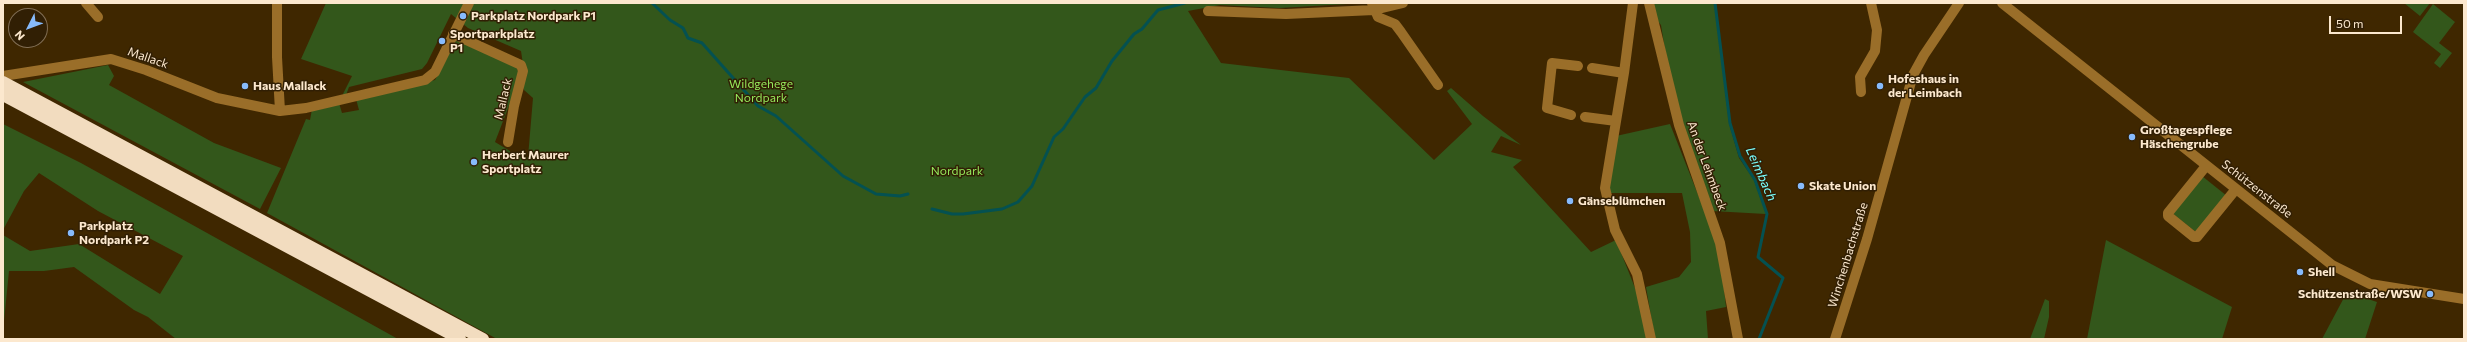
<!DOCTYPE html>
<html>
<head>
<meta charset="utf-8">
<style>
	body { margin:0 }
	#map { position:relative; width:2467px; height:342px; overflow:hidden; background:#3f2700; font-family:Commissioner,sans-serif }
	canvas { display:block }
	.frame { position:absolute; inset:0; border:4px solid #fce8ce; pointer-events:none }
	.north { position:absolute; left:8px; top:8px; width:40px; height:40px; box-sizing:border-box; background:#311f04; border:1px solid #826f55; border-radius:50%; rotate:228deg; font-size:11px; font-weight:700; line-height:16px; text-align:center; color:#fce8ce }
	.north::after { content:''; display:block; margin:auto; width:14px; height:18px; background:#87bbfc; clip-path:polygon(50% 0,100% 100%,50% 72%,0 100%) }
	.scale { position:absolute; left:2329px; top:16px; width:73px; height:18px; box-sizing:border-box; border:2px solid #fce8ce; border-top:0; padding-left:5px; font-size:12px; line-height:14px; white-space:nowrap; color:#fce8ce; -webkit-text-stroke:3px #311f04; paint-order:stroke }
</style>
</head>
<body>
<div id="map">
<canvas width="2467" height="342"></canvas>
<div class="frame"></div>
<div class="north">N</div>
<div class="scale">50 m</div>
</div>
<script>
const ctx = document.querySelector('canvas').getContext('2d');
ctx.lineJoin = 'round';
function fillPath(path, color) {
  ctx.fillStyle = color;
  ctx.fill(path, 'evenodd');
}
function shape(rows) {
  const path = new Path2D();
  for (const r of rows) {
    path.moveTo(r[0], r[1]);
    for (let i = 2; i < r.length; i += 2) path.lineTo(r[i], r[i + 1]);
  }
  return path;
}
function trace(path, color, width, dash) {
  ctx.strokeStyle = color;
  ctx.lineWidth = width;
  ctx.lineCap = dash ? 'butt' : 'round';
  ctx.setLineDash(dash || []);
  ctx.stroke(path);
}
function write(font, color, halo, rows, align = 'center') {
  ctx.font = font + ' Commissioner,sans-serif';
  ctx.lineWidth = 3;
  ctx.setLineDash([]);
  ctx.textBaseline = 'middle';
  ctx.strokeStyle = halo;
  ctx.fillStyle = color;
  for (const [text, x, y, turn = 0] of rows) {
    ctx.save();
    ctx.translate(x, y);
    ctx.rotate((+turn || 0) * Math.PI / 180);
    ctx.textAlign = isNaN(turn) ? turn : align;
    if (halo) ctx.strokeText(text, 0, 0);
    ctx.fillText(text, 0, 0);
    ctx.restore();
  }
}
fillPath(shape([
	[326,3,1365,3,1279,8,1220,5,1188,11,1221,63,1349,78,1434,160,1472,124,1447,91,1451,88,1483,116,1521,145,1501,136,1491,152,1522,160,1513,167,1591,252,1616,240,1637,293,1647,339,497,339,267,213,306,119,310,120,312,109,339,103,342,113,359,110,356,99,435,80,456,40,516,65,520,77,495,142,510,151,510,155,528,157,533,98,524,90,522,84,524,71,521,51,468,28,451,14,427,63,422,69,349,87,346,95,342,96,352,76,301,59],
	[1651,3,1715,3,1729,123,1739,158,1754,180,1766,214,1712,211,1673,100,1661,25,1654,17],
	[2404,3,2430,3,2420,16],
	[2433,4,2455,22,2439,43,2452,53,2440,68,2434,63,2441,54,2413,32],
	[108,65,114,76,109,85,214,143,281,168,260,209,23,82],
	[3,124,81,163,398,339,176,339,148,317,134,310,74,267,44,271,9,271,3,331,3,235,30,251,79,244,160,294,183,256,98,211,39,173,24,191,3,230],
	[1670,124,1716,240,1722,270,1726,307,1706,311,1708,339,1655,339,1646,287,1679,277,1691,262,1690,232,1682,193,1610,193,1609,175,1616,136],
	[2202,176,2227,196,2197,233,2172,213],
	[2106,240,2232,307,2222,339,2087,339],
	[2347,292,2377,302,2365,339,2322,339],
	[2045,299,2049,301,2049,317,2044,339,2030,339]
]), '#33571b');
trace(shape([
	[652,3,670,20,683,28,688,38,702,43,758,106,776,116,843,176,876,194,900,196,908,194],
	[1715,3,1730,123,1740,156,1755,180,1767,214,1758,257,1783,278,1759,339],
	[932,209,952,214,963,214,1002,209,1018,202,1032,186,1054,137,1063,129,1085,97,1096,88,1112,61,1134,34,1142,29,1158,10,1185,3]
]), '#045151', 3);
trace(shape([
	[86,3,98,17],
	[277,3,277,57,280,111],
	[1372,3,1378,17,1395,24,1401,32,1438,85],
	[1633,3,1624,73,1605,188,1615,230,1637,274,1651,339],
	[1649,3,1679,125,1720,243,1738,339],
	[2002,3,2332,265,2370,284,2464,299],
	[1208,11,1286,14,1374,10,1403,3],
	[453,34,521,65,523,71,514,106,508,142],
	[1592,68,1624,73],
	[3,76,111,59,146,70,217,98,280,111,306,108,425,80,435,72,469,3],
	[1861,92,1860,77,1875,51,1877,30,1871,3],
	[1571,115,1547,108,1552,63,1578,66],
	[1585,117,1616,121],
	[2206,166,2168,213,2168,216,2194,237,2197,237,2236,189],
	[1835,339,1867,239,1913,75,1924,55,1959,3]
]), '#9a6e29', 10);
trace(shape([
	[3,82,483,339],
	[3,95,460,339]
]), '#f2dcbf', 12);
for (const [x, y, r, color] of [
	[463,16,4,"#87bbfc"],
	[442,41,4,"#87bbfc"],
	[245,86,4,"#87bbfc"],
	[1880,86,4,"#87bbfc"],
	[2132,137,4,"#87bbfc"],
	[474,162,4,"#87bbfc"],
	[1801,186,4,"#87bbfc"],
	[1570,201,4,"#87bbfc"],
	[71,233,4,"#87bbfc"],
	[2300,272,4,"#87bbfc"],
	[2430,294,4,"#87bbfc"]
]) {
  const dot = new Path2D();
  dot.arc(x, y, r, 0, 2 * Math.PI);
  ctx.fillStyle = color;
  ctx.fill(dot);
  trace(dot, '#311f04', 1.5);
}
write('bold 12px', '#fce8ce', '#311f04', [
	["Parkplatz Nordpark P1",471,16],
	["Sportparkplatz",450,34],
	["P1",450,48],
	["Hofeshaus in",1888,79],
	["der Leimbach",1888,93],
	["Haus Mallack",253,86],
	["Großtagespflege",2140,130],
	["Häschengrube",2140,144],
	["Herbert Maurer",482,155],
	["Sportplatz",482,169],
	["Skate Union",1809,186],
	["Gänseblümchen",1578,201],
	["Parkplatz",79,226],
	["Nordpark P2",79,240],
	["Shell",2308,272],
	["Schützenstraße/WSW",2422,294,"right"]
], 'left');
write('12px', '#fce8ce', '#311f04', [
	["Mallack",148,58,19],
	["Mallack",503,99,-77],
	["An der Lehmbeck",1707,166,70],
	["Schützenstraße",2257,189,38],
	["Winchenbachstraße",1848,255,-73]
]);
write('12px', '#95ea5c', '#311f04', [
	["Wildgehege",761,84],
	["Nordpark",761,98],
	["Nordpark",957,171]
]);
write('italic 13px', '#78fcfb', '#311f04', [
	["Leimbach",1761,174,66]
]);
</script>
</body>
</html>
